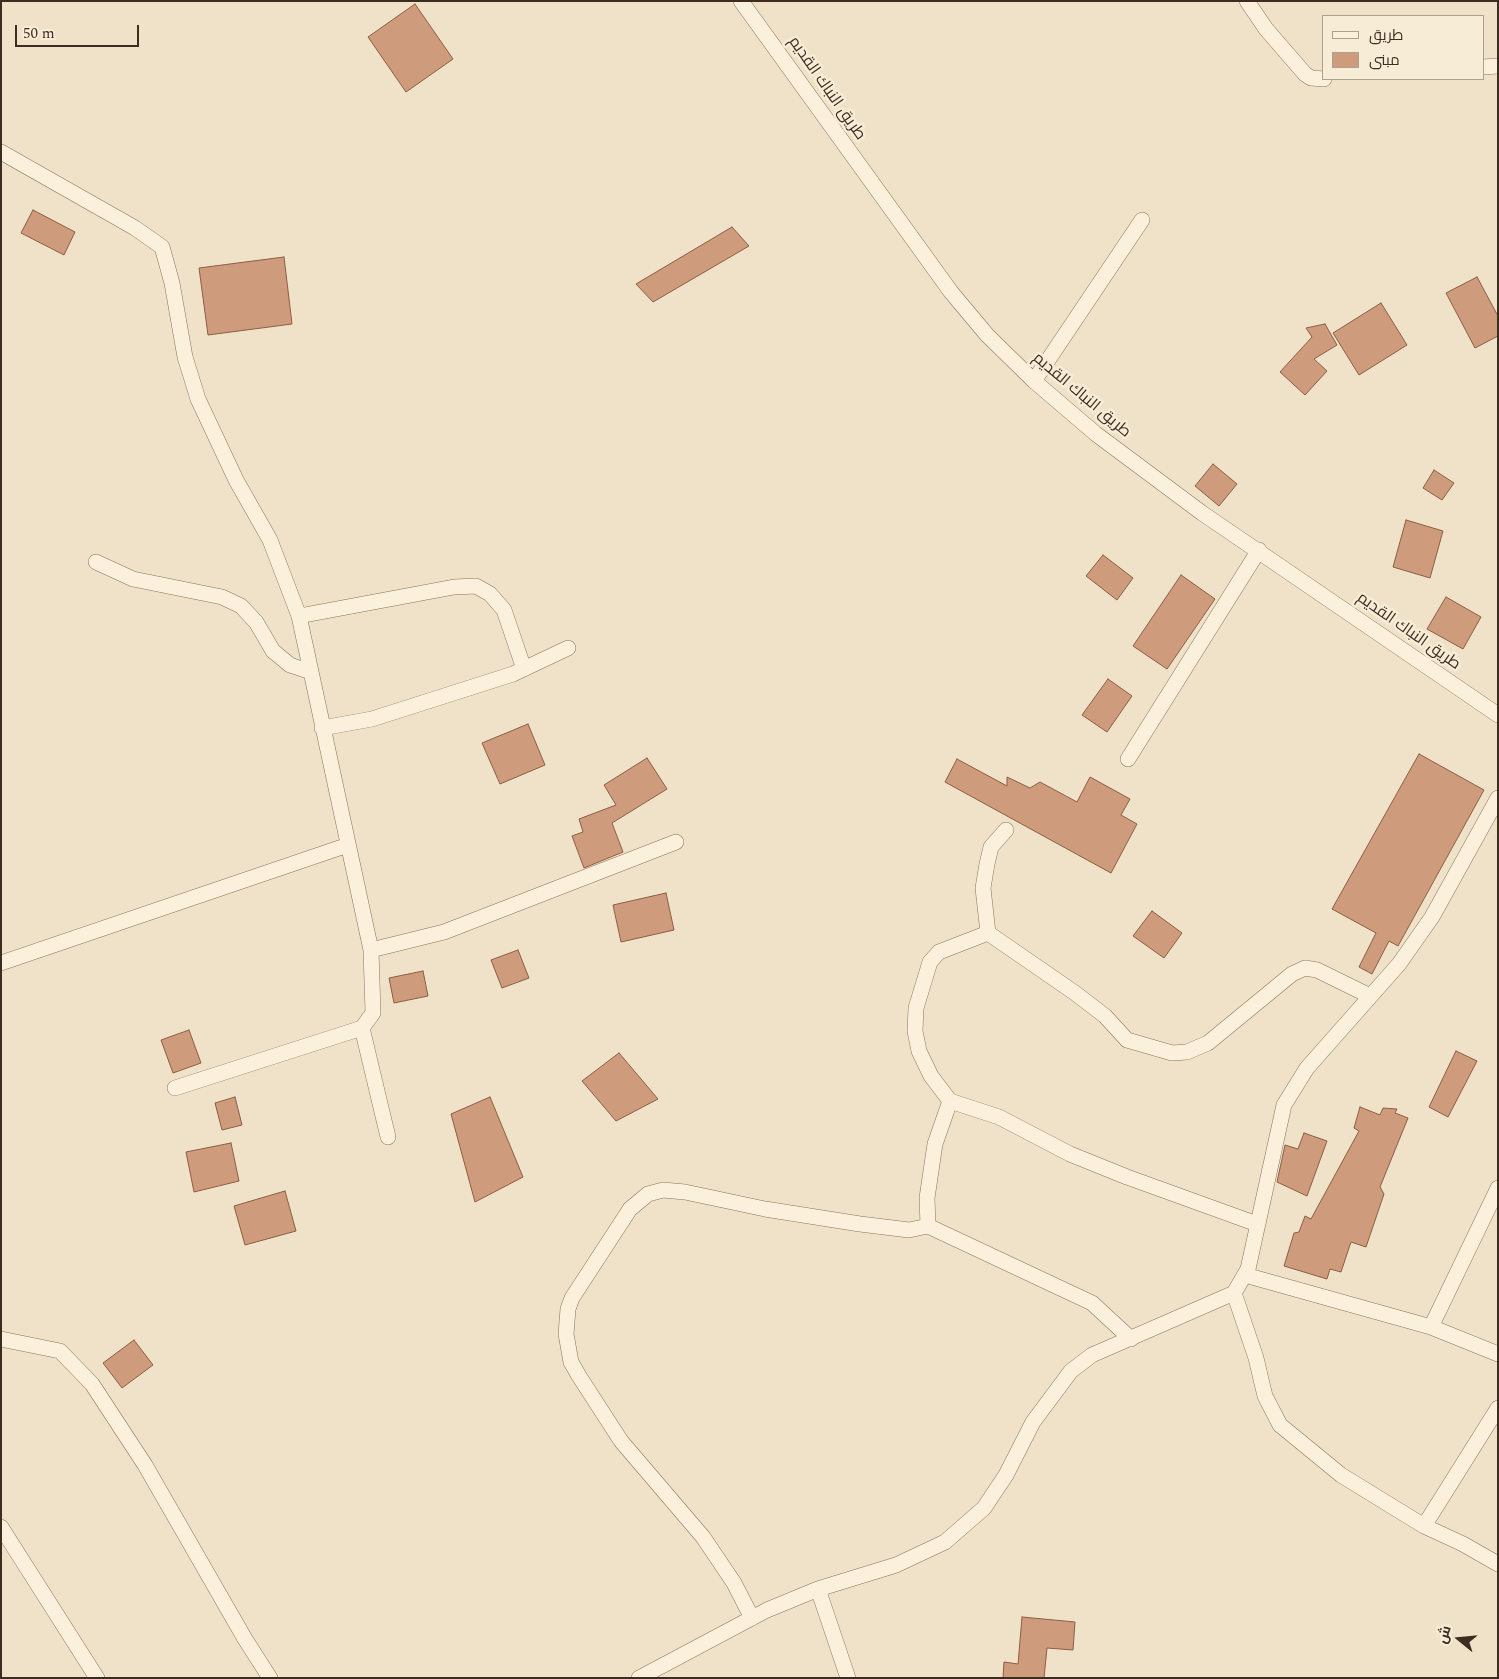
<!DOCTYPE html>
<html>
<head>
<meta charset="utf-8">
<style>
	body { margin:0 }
	#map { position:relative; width:1499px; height:1679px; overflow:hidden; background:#efe2c8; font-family:Spectral,Cairo,serif }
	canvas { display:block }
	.frame { position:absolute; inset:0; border:2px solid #3c2d20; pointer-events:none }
	.legend { position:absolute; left:1322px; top:15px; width:162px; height:65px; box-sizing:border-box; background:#f7edd7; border:1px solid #aca08e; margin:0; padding:6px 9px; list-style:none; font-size:15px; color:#3c2d20 }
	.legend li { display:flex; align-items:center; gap:10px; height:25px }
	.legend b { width:25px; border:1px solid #aca08e }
	.north { position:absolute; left:1434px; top:1614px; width:50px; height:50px; -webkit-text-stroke:4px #f7edd7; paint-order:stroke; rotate:287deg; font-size:14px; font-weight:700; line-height:20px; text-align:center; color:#3c2d20 }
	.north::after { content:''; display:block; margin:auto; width:18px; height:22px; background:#3c2d20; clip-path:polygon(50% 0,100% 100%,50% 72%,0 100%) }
	.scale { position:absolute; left:15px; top:25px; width:124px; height:22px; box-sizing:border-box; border:2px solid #3c2d20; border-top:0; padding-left:6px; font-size:15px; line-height:18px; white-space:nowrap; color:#3c2d20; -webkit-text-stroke:4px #f7edd7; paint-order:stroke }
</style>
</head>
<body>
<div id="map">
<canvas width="1499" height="1679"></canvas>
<div class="frame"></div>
<ul class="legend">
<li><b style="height:6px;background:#faf0db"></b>طريق</li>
<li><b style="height:14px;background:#ce9c7d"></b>مبنى</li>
</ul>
<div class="north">ش</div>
<div class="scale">50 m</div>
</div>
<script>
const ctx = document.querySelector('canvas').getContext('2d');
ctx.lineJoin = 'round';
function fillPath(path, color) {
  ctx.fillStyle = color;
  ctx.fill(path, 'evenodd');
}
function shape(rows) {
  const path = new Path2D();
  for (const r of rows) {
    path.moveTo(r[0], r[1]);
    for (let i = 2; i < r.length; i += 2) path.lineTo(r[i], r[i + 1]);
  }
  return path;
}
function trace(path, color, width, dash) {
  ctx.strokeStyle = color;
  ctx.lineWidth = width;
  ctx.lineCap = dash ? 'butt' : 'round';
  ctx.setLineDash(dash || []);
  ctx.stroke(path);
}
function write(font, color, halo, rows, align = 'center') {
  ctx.font = font + ' Spectral,Cairo,serif';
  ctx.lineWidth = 5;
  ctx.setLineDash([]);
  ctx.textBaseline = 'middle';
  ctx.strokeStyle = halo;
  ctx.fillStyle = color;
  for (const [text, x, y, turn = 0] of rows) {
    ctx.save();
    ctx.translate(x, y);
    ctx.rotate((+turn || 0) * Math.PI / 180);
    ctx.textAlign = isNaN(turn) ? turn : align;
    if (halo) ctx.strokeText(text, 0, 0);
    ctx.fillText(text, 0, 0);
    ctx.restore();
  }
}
const building = shape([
	[415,4,453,59,406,92,368,37,415,4],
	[33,210,75,232,64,255,21,233,33,210],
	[732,227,749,246,653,302,636,284,732,227],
	[284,257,292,324,208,335,199,268,284,257],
	[1477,277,1498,316,1498,336,1475,348,1446,293,1477,277],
	[1381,303,1407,345,1359,375,1333,333,1381,303],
	[1325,324,1337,345,1314,359,1327,371,1305,395,1280,372,1312,337,1306,328,1325,324],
	[1213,464,1237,484,1219,506,1195,486,1213,464],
	[1434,470,1454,483,1442,500,1423,488,1434,470],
	[1406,520,1443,531,1430,578,1393,567,1406,520],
	[1103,555,1133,578,1117,600,1086,576,1103,555],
	[1181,575,1215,599,1167,669,1133,646,1181,575],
	[1446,597,1481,617,1463,649,1427,629,1446,597],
	[1108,679,1132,696,1107,732,1082,715,1108,679],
	[528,724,545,765,500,784,482,743,528,724],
	[1419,754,1484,790,1398,946,1389,941,1372,974,1359,967,1376,933,1332,909,1419,754],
	[647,758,667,789,612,823,623,852,584,868,572,836,583,832,579,819,616,805,604,785,647,758],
	[957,759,1007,786,1007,777,1030,788,1040,782,1077,802,1090,777,1130,799,1121,815,1137,824,1111,873,945,782,957,759],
	[666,893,674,930,621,942,613,905,666,893],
	[1152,911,1182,933,1164,958,1133,936,1152,911],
	[518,950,529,978,502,988,491,960,518,950],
	[423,971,428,996,394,1003,389,978,423,971],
	[189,1030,201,1063,173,1073,161,1040,189,1030],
	[1456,1051,1477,1061,1448,1117,1429,1107,1456,1051],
	[619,1053,658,1099,616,1121,582,1081,619,1053],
	[235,1097,242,1125,222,1130,215,1103,235,1097],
	[490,1097,523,1177,475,1202,451,1114,490,1097],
	[1360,1107,1380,1115,1383,1108,1397,1109,1395,1113,1408,1118,1380,1187,1384,1194,1366,1247,1351,1242,1341,1272,1330,1269,1327,1279,1284,1266,1294,1233,1299,1232,1305,1216,1311,1219,1359,1131,1354,1128,1360,1107],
	[1304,1133,1327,1141,1307,1196,1277,1182,1285,1145,1298,1149,1304,1133],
	[231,1143,239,1181,194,1192,186,1152,231,1143],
	[285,1191,296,1231,245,1245,234,1206,285,1191],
	[134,1340,153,1365,122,1388,103,1363,134,1340],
	[1022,1617,1075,1622,1073,1650,1047,1648,1044,1678,1003,1678,1004,1662,1018,1664,1022,1617]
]);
fillPath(building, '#ce9c7d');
trace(building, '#8c5d41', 1);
const street = shape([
	[741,1,951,292,987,335,1034,381,1096,434,1202,513,1498,715],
	[1247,1,1266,29,1305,74,1311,78,1324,79],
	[1483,67,1498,66],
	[1,152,135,228,162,247,172,283,185,357,198,399,236,480,270,540,299,616,371,950,373,1013,362,1028,175,1088],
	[1034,381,1142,220],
	[96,562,133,579,222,597,241,606,256,622,273,651,290,665,311,672],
	[299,616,454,587,476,586,490,594,504,610,524,669],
	[322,728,372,719,513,674,568,648],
	[1128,759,1259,550],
	[1006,830,991,847,987,864,983,888,988,933,1075,993,1105,1016,1127,1040,1172,1053,1187,1052,1208,1043,1292,974,1305,968,1317,970,1370,996],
	[988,933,939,952,930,962,916,1008,915,1031,919,1051,931,1076,950,1101,999,1117,1070,1154,1127,1177,1257,1224],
	[371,950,444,932,676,842],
	[1,963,348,845],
	[362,1028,388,1137],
	[950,1101,935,1144,927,1198,928,1226,1092,1303,1131,1339],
	[1245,1275,1431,1327,1498,1354],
	[1234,1293,1256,1358,1265,1396,1280,1425,1341,1475,1424,1526,1463,1544,1498,1564],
	[1431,1327,1498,1188],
	[1,1339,60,1351,92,1384,145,1465,245,1639,270,1678],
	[1424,1526,1498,1408],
	[1,1527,97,1678],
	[818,1589,848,1678],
	[752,1618,734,1583,703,1537,621,1441,579,1376,571,1362,566,1334,568,1309,572,1298,630,1209,648,1194,663,1190,685,1192,765,1209,860,1224,909,1230,928,1226],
	[639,1678,767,1610,818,1589,896,1565,945,1542,984,1508,1006,1475,1033,1422,1071,1371,1092,1355,1234,1293,1248,1269,1284,1105,1307,1068,1399,964,1432,917,1498,798]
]);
trace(street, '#8c745c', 16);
trace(street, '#faf0db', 15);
write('16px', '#3c2d20', '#f7edd7', [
	["طريق النباك القديم",826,89,55],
	["طريق النباك القديم",1081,396,40],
	["طريق النباك القديم",1408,632,35]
]);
</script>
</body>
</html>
